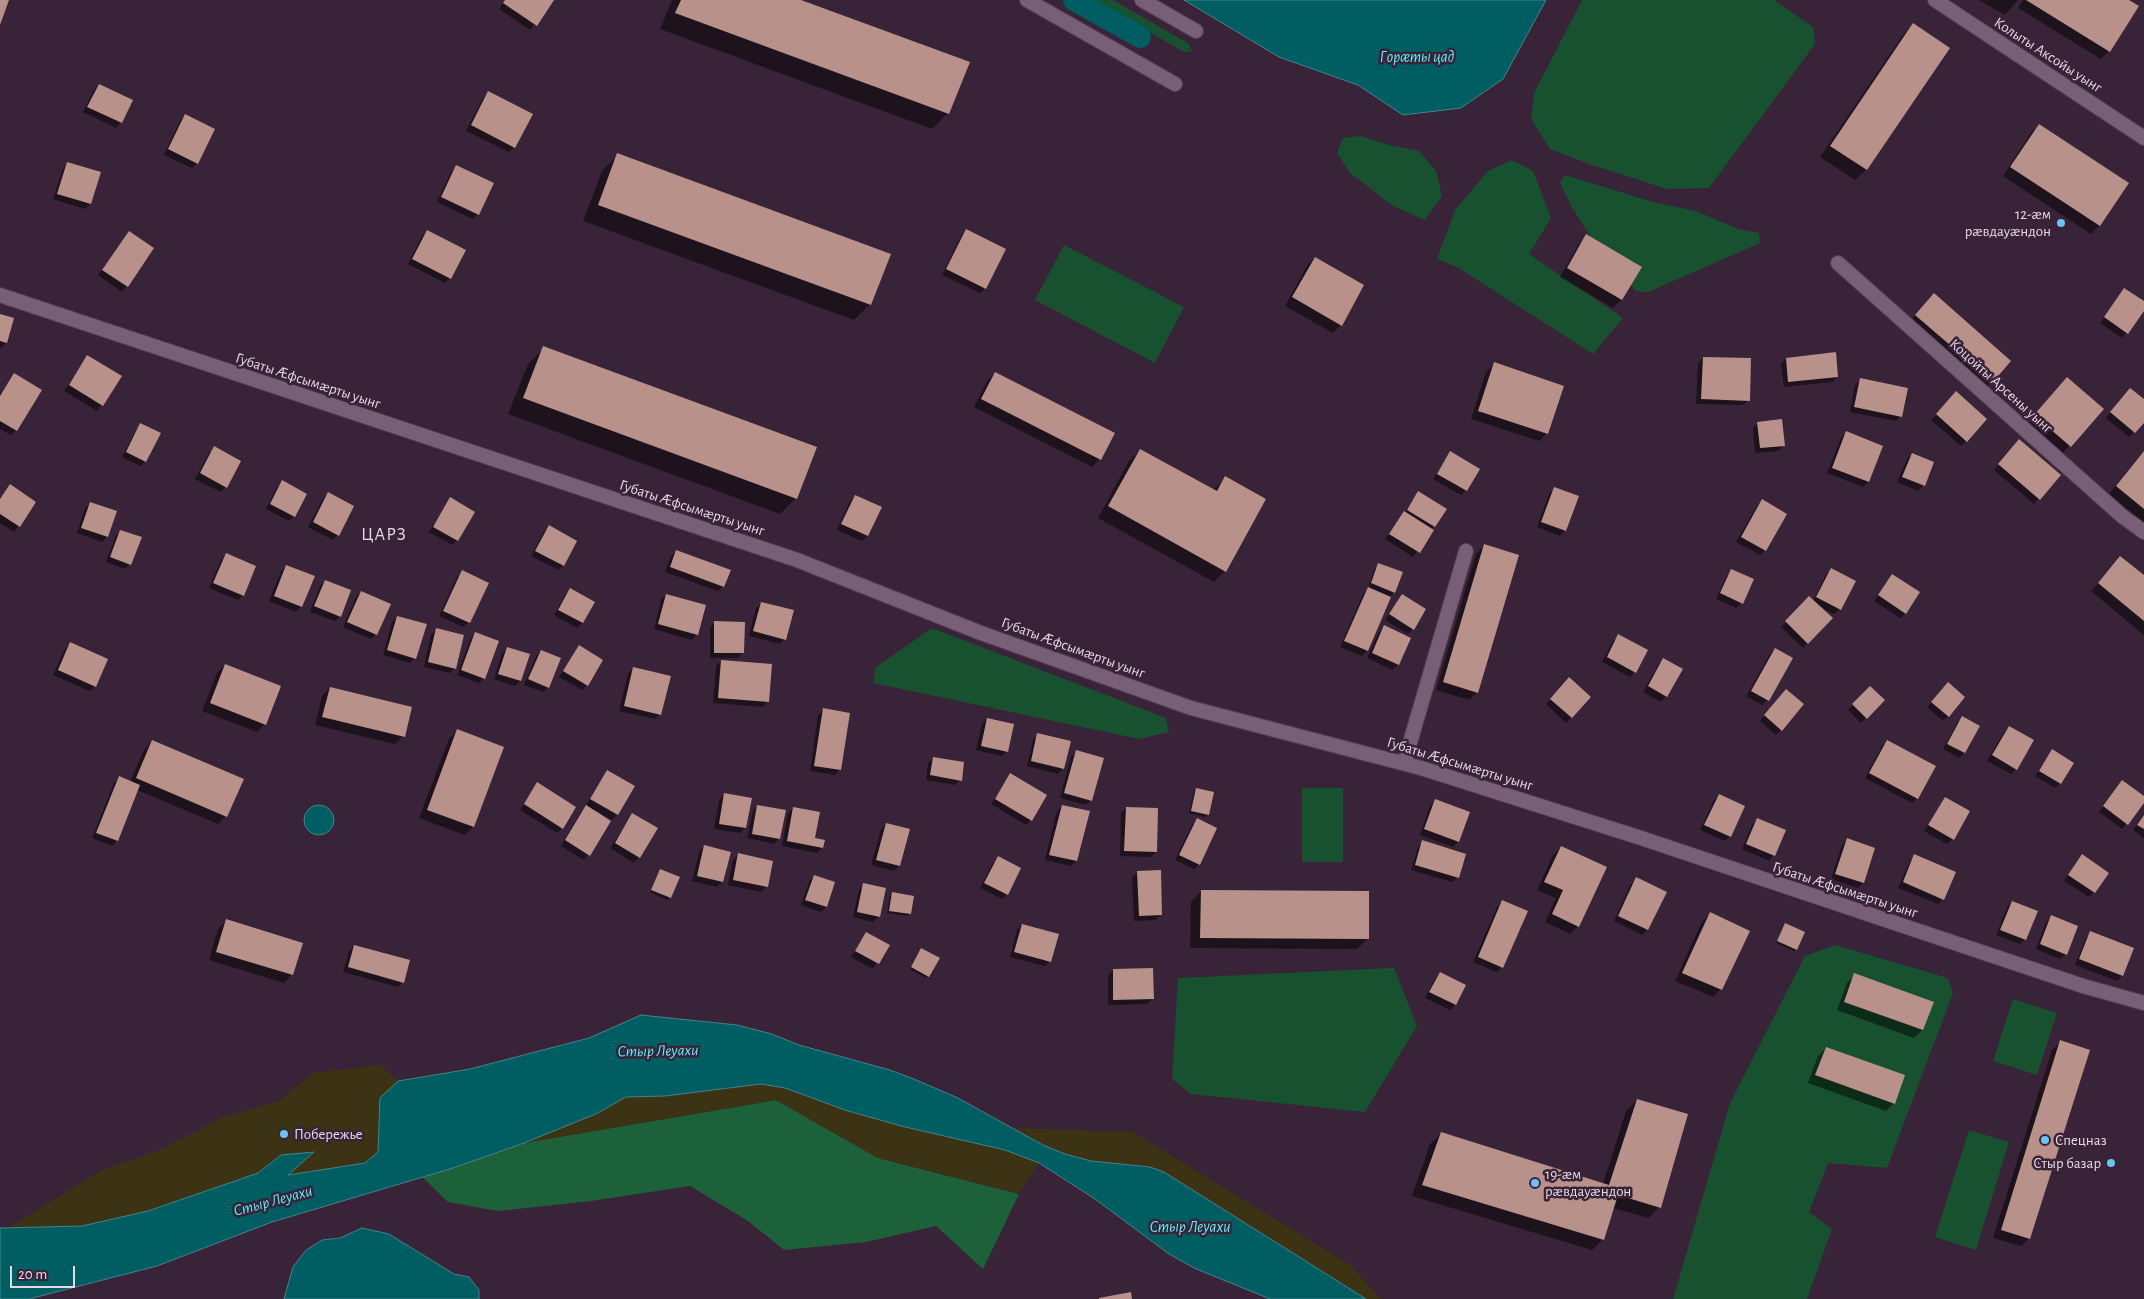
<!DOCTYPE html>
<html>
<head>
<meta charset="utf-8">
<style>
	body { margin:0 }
	#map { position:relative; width:2144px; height:1299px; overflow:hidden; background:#392338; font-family:"Alegreya Sans",sans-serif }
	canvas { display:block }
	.scale { position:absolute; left:10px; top:1266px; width:65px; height:22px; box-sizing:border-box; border:2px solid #e6d8e5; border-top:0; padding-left:6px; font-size:15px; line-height:18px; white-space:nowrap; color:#e6d8e5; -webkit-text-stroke:4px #392338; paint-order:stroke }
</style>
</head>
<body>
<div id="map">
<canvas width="2144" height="1299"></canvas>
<div class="scale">20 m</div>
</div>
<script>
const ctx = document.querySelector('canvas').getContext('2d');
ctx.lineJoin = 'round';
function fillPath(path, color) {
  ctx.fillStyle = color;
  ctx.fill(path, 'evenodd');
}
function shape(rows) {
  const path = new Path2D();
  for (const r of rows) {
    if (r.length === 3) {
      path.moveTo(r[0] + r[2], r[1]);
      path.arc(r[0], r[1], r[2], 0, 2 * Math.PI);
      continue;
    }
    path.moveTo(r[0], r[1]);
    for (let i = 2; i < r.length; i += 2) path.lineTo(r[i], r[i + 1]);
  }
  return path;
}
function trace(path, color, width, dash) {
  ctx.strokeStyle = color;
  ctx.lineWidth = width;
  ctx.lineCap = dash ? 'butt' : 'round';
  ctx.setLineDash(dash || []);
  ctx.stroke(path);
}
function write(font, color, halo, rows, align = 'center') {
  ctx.font = font + ' "Alegreya Sans",sans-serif';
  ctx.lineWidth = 5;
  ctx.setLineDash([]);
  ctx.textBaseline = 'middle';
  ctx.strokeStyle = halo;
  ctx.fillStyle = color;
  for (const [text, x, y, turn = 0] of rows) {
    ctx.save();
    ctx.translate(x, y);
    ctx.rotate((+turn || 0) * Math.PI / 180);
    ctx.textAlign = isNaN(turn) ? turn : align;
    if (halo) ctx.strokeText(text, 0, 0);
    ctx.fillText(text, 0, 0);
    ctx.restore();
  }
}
fillPath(shape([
	[1094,0,1113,0,1189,44,1192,51,1184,52],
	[1582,0,1774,0,1813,27,1815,44,1709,188,1667,189,1589,164,1550,149,1531,119,1534,93],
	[1361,136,1392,146,1419,151,1436,171,1442,196,1425,220,1393,206,1349,172,1337,153,1343,138],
	[1512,160,1533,171,1551,218,1529,254,1623,318,1593,354,1457,267,1437,259,1455,210,1488,171],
	[1565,175,1653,202,1696,211,1738,229,1759,233,1760,243,1648,292,1636,291,1598,248,1572,208,1560,182],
	[1064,245,1184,307,1155,363,1035,300],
	[932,628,1166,718,1169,732,1139,739,873,683,876,667],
	[1302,788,1343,788,1343,862,1302,862],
	[1835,945,1948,978,1953,993,1887,1168,1828,1163,1809,1212,1832,1229,1807,1299,1673,1299,1730,1103,1805,956],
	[1394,968,1417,1026,1365,1112,1191,1094,1172,1079,1178,978],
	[2013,999,2057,1013,2037,1075,1993,1061],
	[1969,1130,2009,1142,1976,1250,1935,1237]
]), '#17512f');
fillPath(shape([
	[776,1100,878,1158,1019,1194,983,1269,936,1226,866,1242,784,1250,748,1221,690,1186,591,1201,498,1211,448,1202,422,1177,524,1143]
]), '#1d613a');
fillPath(shape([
	[380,1065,398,1081,381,1098,378,1152,365,1163,286,1175,313,1153,281,1155,258,1173,148,1211,82,1226,8,1228,102,1170,157,1151,223,1117,279,1101,313,1073],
	[762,1084,785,1088,845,1110,901,1126,1005,1150,1039,1163,1019,1194,878,1158,776,1100,524,1143,596,1114,626,1097,665,1096],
	[1012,1128,1133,1132,1350,1265,1381,1299,1366,1299,1164,1172,1150,1167,1091,1161,1065,1154,1043,1145]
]), '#3b3313');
const water = shape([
	[1184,0,1546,0,1503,79,1461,108,1403,115,1358,85,1279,57,1184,0],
	[319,820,15],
	[641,1015,737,1025,772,1034,799,1045,890,1070,914,1079,958,1098,1043,1145,1065,1154,1091,1161,1150,1167,1164,1172,1366,1299,1270,1299,1194,1268,1169,1254,1095,1199,1039,1163,1005,1150,901,1126,845,1110,785,1088,761,1084,665,1096,626,1097,596,1114,524,1143,450,1169,272,1222,157,1266,29,1299,0,1299,0,1228,82,1226,148,1211,258,1173,281,1155,314,1152,288,1175,365,1163,378,1152,380,1098,398,1081,470,1069,589,1038,641,1015],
	[362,1228,389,1234,454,1274,469,1277,479,1290,479,1299,284,1299,293,1267,306,1250,322,1240,340,1238,362,1228]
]);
fillPath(water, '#005e63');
trace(water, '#45838a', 1);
fillPath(shape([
	[505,0,553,0,530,30,499,9],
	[672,0,797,0,948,113,932,129,660,29],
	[1979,0,2018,0,2005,15],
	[2023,0,2127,0,2109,51,2101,59,2018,8],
	[1914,24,1949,48,1866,170,1855,180,1820,157,1903,35],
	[99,85,121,122,116,128,83,112,94,90],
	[489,92,514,147,509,152,466,131,483,98],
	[185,115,197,163,192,168,164,155,180,121],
	[2039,125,2099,226,2091,234,2003,176,2031,133],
	[618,155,870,304,854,320,583,221,602,171],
	[68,163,100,173,90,204,85,209,53,199,63,168],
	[456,167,478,214,473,219,437,202,451,172],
	[966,230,985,288,980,293,942,275,961,236],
	[428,231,450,278,445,283,408,264,422,236],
	[129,233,153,249,122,292,98,275],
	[1587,236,1640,267,1621,300,1613,308,1560,277,1579,244],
	[1315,258,1341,325,1333,333,1285,306,1307,266],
	[2124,289,2144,303,2144,309,2122,338,2100,323],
	[1934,295,2010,361,1984,390,1908,323],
	[0,316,6,343,1,348,0,348],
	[544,348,796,498,780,514,508,414,528,364],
	[88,356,120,376,97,411,64,391],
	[1703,358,1749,400,1743,405,1696,404,1698,363],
	[1786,359,1837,377,1832,382,1784,387,1781,364],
	[1494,364,1547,433,1539,441,1471,419,1486,372],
	[995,373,1100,459,1092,467,974,407,987,381],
	[14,375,16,430,11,435,0,429,0,394],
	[1861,380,1901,416,1896,421,1850,412,1855,385],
	[2059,386,2102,409,2062,454,2027,424],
	[2125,394,2144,401,2144,421,2129,437,2106,418],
	[1951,398,1966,441,1961,446,1931,420],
	[1758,423,1784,445,1778,451,1755,453,1753,428],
	[141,425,145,461,140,466,122,457,136,430],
	[1846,433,1882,447,1868,482,1863,487,1827,473,1841,438],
	[2014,446,2059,475,2034,504,1994,470],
	[214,448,226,487,221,492,195,479,209,453],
	[1140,450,1213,491,1225,478,1225,571,1214,582,1098,518,1129,461],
	[2144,451,2144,523,2109,494],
	[1450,453,1466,490,1461,495,1433,479],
	[1912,454,1933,463,1923,486,1918,491,1897,482,1907,459],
	[282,482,294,516,289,521,266,509,277,487],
	[10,486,35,503,14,532,0,523,0,498],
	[1555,489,1565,530,1560,536,1537,527,1549,494],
	[1419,493,1434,526,1413,557,1385,539],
	[328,494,338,535,333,540,308,527,323,499],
	[855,496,880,508,867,536,862,541,837,530,850,501],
	[450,499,457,540,452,545,429,532],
	[1762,501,1765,550,1760,555,1736,542,1757,506],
	[91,503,107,537,102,542,77,533,85,508],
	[549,527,563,565,558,570,531,556,544,532],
	[121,531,130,564,125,569,106,562,116,536],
	[1484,546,1477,692,1469,700,1436,690,1476,554],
	[677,551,723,586,718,591,665,572,671,556],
	[226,555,243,595,238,600,209,588,221,560],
	[2120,558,2144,577,2144,635,2091,591],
	[1379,565,1394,592,1389,598,1367,651,1362,656,1340,647,1363,594,1368,589,1374,570],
	[286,566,301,606,296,612,269,601,281,571],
	[1732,570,1742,603,1736,608,1716,599,1727,575],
	[1832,570,1840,609,1834,614,1820,607,1831,618,1803,648,1781,627,1810,598,1813,601,1826,575],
	[463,572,469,622,463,627,439,616,457,577],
	[1892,575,1906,613,1900,618,1874,601],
	[325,581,340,616,335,621,310,612,320,586],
	[570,590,593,603,582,623,577,628,554,615,565,595],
	[361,592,376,634,371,639,343,627,356,597],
	[666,595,697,634,692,640,654,629,661,600],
	[1402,596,1413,629,1408,634,1385,620],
	[761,603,785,639,780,644,749,636,756,608],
	[397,617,415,658,410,663,383,655,392,622],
	[715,622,743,652,738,658,710,658,710,628],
	[1384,627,1410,638,1398,664,1392,670,1367,658,1379,632],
	[436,630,455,668,450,673,424,667,431,635],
	[476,633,484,678,479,683,457,675,471,638],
	[1619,636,1635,672,1630,677,1602,662,1613,641],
	[70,644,95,686,90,691,53,675,65,649],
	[579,647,587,685,582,690,559,677],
	[508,648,520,681,515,686,494,679,502,653],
	[1775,649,1768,700,1762,705,1746,696,1770,654],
	[541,651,548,687,543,692,524,685,536,656],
	[1663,660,1666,696,1661,702,1643,692,1658,665],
	[721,661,768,701,763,707,713,703,716,666],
	[225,665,265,724,257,732,202,711,217,673],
	[633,668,660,714,655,719,619,711,628,674],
	[1564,684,1590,697,1566,723,1546,704],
	[1870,687,1884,700,1861,723,1848,710],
	[330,688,403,736,395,744,315,725,322,696],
	[1943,688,1948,716,1943,721,1927,707],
	[1781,695,1781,730,1776,735,1760,721],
	[823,710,840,769,835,775,810,771,818,715],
	[1962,718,1978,727,1964,753,1959,758,1943,749,1957,723],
	[987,719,1007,751,1002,756,976,750,982,724],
	[2009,727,2016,769,2011,774,1987,761,2004,732],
	[457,731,473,827,465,835,419,818,449,739],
	[1038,735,1063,768,1058,774,1027,766,1033,740],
	[1887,741,1917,798,1912,803,1865,778,1882,746],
	[152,742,226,816,218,824,137,790,117,841,112,846,92,838,114,783,119,778,130,782,144,750],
	[2052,751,2060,783,2055,788,2035,776],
	[1077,752,1091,800,1086,805,1060,798,1071,757],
	[933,758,960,780,955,785,926,780,928,763],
	[608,772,617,814,612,820,595,810,594,812,610,822,584,860,561,846,581,812,588,806,586,805,603,777],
	[1010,775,1031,820,1026,825,991,804],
	[538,784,562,828,557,833,520,810],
	[2118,787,2144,797,2144,801,2122,829,2099,812],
	[1196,790,1208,814,1205,817,1189,813,1194,792],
	[724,795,745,828,740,833,714,829,719,800],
	[1719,795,1730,836,1725,841,1700,830,1714,800],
	[1945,798,1953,839,1947,844,1924,831],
	[1435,801,1458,842,1453,847,1420,835,1430,806],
	[758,806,779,838,774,844,747,838,753,811],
	[1062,806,1076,861,1071,866,1045,860,1057,811],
	[793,808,814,839,823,841,822,848,817,853,782,846,788,813],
	[1126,808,1156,852,1151,857,1120,856,1121,813],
	[2144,814,2144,838,2133,830],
	[632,815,639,857,634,863,610,848],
	[1757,819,1774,855,1769,861,1742,849,1752,825],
	[1197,820,1199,864,1194,869,1175,860,1192,825],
	[886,824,909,830,899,866,894,871,871,865,881,829],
	[1847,840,1874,849,1863,883,1858,888,1831,879,1842,845],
	[1423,842,1458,877,1452,882,1411,870,1418,847],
	[704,847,722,882,717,887,692,881,699,852],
	[1561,847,1578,926,1570,934,1545,922,1556,898,1537,890,1553,855],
	[738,855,766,886,761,892,728,885,733,860],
	[1915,856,1943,899,1938,904,1898,888,1910,861],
	[2082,856,2094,892,2089,897,2064,881],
	[998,858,1007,894,1002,899,980,888,993,863],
	[660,871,670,897,667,900,650,892],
	[1138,872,1161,914,1156,920,1134,921,1132,877],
	[814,876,834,883,826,907,821,912,801,905,809,882],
	[1637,879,1665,892,1647,930,1642,935,1614,921,1631,884],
	[864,885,879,916,873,922,853,917,859,890],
	[1201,891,1368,938,1357,949,1190,948,1191,902],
	[892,894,910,913,908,916,887,913,890,896],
	[1502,902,1502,967,1497,972,1473,962,1497,907],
	[2012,902,2025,939,2020,944,1996,935,2007,907],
	[1710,914,1721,989,1713,997,1675,981,1702,922],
	[2051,917,2066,954,2060,959,2036,949,2046,922],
	[226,921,292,974,284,983,209,960,218,929],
	[1022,925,1050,961,1045,966,1010,957,1017,930],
	[1783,927,1796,949,1794,951,1776,943],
	[866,933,888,945,873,969,851,957],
	[2091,933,2122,976,2117,981,2075,965,2086,938],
	[354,946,403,982,398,987,343,972,349,951],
	[919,951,928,976,926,978,910,969],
	[1113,970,1153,999,1147,1004,1108,1005,1108,976],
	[1440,973,1455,1005,1450,1010,1425,998,1435,979],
	[1855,975,1932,1003,1922,1030,1914,1038,1837,1010,1847,983],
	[2060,1042,2029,1238,2021,1246,1993,1238,2052,1050],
	[1826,1048,1894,1103,1886,1111,1808,1083,1818,1056],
	[1637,1100,1659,1207,1649,1218,1613,1208,1603,1239,1592,1250,1412,1196,1430,1144,1441,1134,1603,1184,1626,1111]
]), '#0007');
trace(shape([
	[1074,0,1140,37]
]), '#005e63', 22);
fillPath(shape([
	[0,0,9,0,0,25],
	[505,0,554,0,537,26,503,3],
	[681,0,801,0,970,62,949,114,675,13],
	[2026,0,2129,0,2139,6,2110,52],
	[1913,23,1950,48,1867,170,1830,146],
	[99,84,133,100,122,123,87,107],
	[488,91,533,114,515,148,471,125],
	[185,114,215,129,198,164,168,149],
	[2039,124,2129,183,2100,226,2010,167],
	[617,153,891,254,871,305,598,205],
	[67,162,101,172,91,204,57,194],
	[456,165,494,183,479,215,441,197],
	[966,229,1006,249,986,289,946,269],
	[427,230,466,250,451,279,412,259],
	[129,231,154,248,128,287,102,270],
	[1586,234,1642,267,1622,300,1567,268],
	[1315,257,1364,285,1342,326,1292,297],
	[2124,288,2144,301,2144,311,2128,334,2104,317],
	[1934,293,2011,361,1993,382,1915,315],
	[0,314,14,318,7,343,0,341],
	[543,346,817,447,797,499,523,398],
	[1836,352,1838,377,1788,382,1786,358],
	[87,355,122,376,103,406,69,385],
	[1703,357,1751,358,1750,401,1701,399],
	[1494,362,1564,386,1548,434,1478,411],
	[995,372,1115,433,1101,460,981,399],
	[14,373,42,390,17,431,0,421,0,396],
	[2067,377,2104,409,2071,447,2034,415],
	[1860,378,1908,388,1902,417,1854,407],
	[2130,388,2144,399,2144,423,2135,433,2110,412],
	[1956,391,1987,419,1967,442,1936,414],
	[1782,419,1785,446,1760,448,1757,422],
	[140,423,161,433,146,462,126,452],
	[1846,431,1883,446,1869,482,1832,468],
	[2019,439,2061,475,2040,500,1998,464],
	[214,446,241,461,227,488,200,473],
	[1140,449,1217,491,1225,476,1266,499,1226,572,1108,506],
	[1450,451,1480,469,1467,491,1437,474],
	[2144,451,2144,509,2116,486],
	[1912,453,1934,462,1925,486,1902,477],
	[282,480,307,494,295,517,270,504],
	[10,484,36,502,20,527,0,514,0,499],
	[1554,487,1579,496,1566,531,1541,522],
	[1418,491,1447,509,1435,527,1407,510],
	[328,492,354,506,339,536,313,522],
	[855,495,882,507,868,536,841,524],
	[450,497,475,512,458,541,433,527],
	[1762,499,1787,514,1766,551,1741,537],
	[90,502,117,511,108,537,81,528],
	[1404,511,1434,530,1420,553,1389,534],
	[549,525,577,541,564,566,535,551],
	[120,530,142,537,131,565,110,557],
	[1484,544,1519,555,1478,693,1443,682],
	[676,550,731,570,724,587,670,567],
	[226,553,256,566,244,596,213,583],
	[2120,556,2144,575,2144,621,2098,583],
	[1378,563,1403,572,1395,593,1371,583],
	[286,565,315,576,302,607,274,596],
	[1831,568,1856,581,1841,610,1816,597],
	[1731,569,1754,579,1743,604,1720,593],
	[462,570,489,583,470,623,443,611],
	[1892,574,1920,592,1906,614,1878,595],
	[325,580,351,590,341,617,314,606],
	[1368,587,1391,597,1368,651,1344,641],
	[570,588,595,602,583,623,558,610],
	[361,591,391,604,377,635,347,622],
	[666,594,706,605,698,635,658,624],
	[1402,594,1426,609,1414,630,1389,614],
	[1809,596,1833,618,1808,644,1785,621],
	[761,602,794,610,786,640,753,631],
	[397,616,427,624,416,659,387,650],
	[714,621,745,622,744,653,714,653],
	[1384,625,1411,638,1399,665,1372,653],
	[436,628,464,635,456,669,428,662],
	[475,632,499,641,485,679,461,670],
	[1618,634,1648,650,1636,673,1607,657],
	[70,642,108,659,96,687,58,670],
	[579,645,603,660,588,686,563,671],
	[507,647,530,654,521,681,498,674],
	[1775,648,1793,658,1769,701,1751,691],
	[541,650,561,658,549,688,528,679],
	[1663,658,1683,669,1667,697,1648,686],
	[721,660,772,664,769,702,718,698],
	[225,664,281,686,266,725,210,703],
	[633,667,671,676,661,715,624,706],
	[1569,677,1591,697,1572,718,1550,699],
	[1948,682,1965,697,1949,717,1931,702],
	[1870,686,1885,700,1867,719,1852,704],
	[330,687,412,707,405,737,322,717],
	[1786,689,1804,704,1782,731,1764,715],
	[823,708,850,713,841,770,814,766],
	[1962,716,1980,726,1965,753,1947,744],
	[987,718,1014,724,1008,752,981,746],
	[2009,726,2034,740,2017,770,1992,755],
	[457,729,504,747,474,827,427,810],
	[1037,733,1071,741,1064,769,1031,761],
	[152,740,244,779,227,817,136,778],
	[1887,740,1936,766,1918,799,1869,773],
	[2052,749,2074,763,2061,784,2039,771],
	[1076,750,1104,758,1092,801,1064,793],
	[933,757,964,762,962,781,930,775],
	[607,770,635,786,618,815,590,799],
	[1010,773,1047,795,1032,821,995,799],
	[119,776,140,785,118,841,96,833],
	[2122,780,2144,796,2144,803,2128,825,2103,806],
	[537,782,576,807,563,829,524,804],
	[1196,788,1214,792,1209,815,1191,811],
	[724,793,752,798,746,828,719,824],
	[1719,794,1745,806,1731,837,1704,825],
	[1945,797,1970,811,1954,840,1928,825],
	[1435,799,1470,812,1459,842,1424,829],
	[586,805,611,821,590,856,565,840],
	[757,805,786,810,780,839,752,834],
	[1062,805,1090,811,1077,861,1049,855],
	[793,807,820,812,815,838,825,840,823,848,787,841],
	[1126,807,1158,808,1157,852,1124,851],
	[632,813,658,828,640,858,615,843],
	[2144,815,2144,829,2137,825],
	[1197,818,1217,828,1200,865,1179,855],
	[1757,818,1786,830,1775,856,1746,844],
	[886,823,910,829,900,866,876,860],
	[1847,838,1875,848,1864,883,1835,874],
	[1422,840,1466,854,1459,878,1415,865],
	[704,845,731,852,723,882,697,876],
	[1561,846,1607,867,1579,927,1552,914,1563,890,1544,882],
	[738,853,773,861,768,887,733,880],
	[1914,854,1956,872,1944,900,1903,882],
	[2082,854,2109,873,2095,893,2068,875],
	[998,856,1021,868,1008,895,984,883],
	[660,869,680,877,671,898,651,890],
	[1161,870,1162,915,1139,916,1137,871],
	[814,875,835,882,827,907,805,900],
	[1636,877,1667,892,1648,930,1618,916],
	[863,883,886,888,880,917,857,912],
	[1201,890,1369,891,1369,939,1200,938],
	[892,892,914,896,911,914,889,911],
	[1502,900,1528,911,1503,968,1478,957],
	[2012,901,2038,911,2026,940,2000,930],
	[1710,912,1750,931,1722,990,1682,973],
	[2051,915,2078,926,2067,955,2040,944],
	[226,919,303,943,293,975,216,952],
	[1785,923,1805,932,1797,950,1777,941],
	[1022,924,1059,934,1051,962,1014,952],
	[2090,931,2134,948,2123,976,2079,959],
	[866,932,890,945,879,964,855,951],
	[354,945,410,960,404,983,348,967],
	[921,948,940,958,929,977,911,967],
	[1153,968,1154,999,1113,1000,1113,969],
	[1440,972,1466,985,1456,1005,1429,992],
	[1854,973,1934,1002,1923,1030,1844,1002],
	[2060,1040,2090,1050,2030,1239,2001,1230],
	[1826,1047,1905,1075,1895,1104,1815,1075],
	[1637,1099,1688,1114,1661,1208,1618,1195,1604,1240,1422,1185,1441,1132,1609,1185],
	[1131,1292,1132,1299,1099,1299,1099,1298]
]), '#b8928a');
const pedestrian = shape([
	[1142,0,1196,31]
]);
const minor = shape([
	[1027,0,1175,84],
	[1935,0,2144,138],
	[1838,263,2122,516,2144,532],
	[0,295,797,560,981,633,1191,708,1421,768,1641,838,2083,986,2144,1003],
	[1404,763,1466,551]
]);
trace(pedestrian, '#534052', 16);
trace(minor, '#534052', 16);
trace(pedestrian, '#785f77', 14);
trace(minor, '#785f77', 14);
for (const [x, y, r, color] of [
	[2061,223,5,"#6bc3f2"],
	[284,1134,5,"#6bc3f2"],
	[2045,1140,5,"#6bc3f2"],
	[2111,1163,5,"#6bc3f2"],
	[1535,1183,5,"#6bc3f2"]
]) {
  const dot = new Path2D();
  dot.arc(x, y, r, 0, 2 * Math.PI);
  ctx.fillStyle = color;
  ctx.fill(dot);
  trace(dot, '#392338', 2);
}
write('15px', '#e6d8e5', '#392338', [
	["Колыты Аксойы уынг",2048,55,33],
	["Губаты Æфсымæрты уынг",308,381,18],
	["Коцойты Арсены уынг",2001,386,42],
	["Губаты Æфсымæрты уынг",692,508,18],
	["Губаты Æфсымæрты уынг",1073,648,20],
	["Губаты Æфсымæрты уынг",1460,764,17],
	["Губаты Æфсымæрты уынг",1845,890,18]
]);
write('15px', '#e6d8e5', '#392338', [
	["12-æм",2051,214,"right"],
	["рӕвдауӕндон",2051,231,"right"],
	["Побережье",294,1134],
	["Спецназ",2055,1140],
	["Стыр базар",2101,1163,"right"],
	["19-æм",1545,1174],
	["рӕвдауӕндон",1545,1191]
], 'left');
write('italic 16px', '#5ceef8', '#392338', [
	["Горӕты цад",1417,57],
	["Стыр Леуахи",658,1051,-1],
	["Стыр Леуахи",273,1201,-15],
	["Стыр Леуахи",1190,1227]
]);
ctx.letterSpacing = '1px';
write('18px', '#e6d8e5', '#392338', [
	["ЦАРЗ",384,535]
]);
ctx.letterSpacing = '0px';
</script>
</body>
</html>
